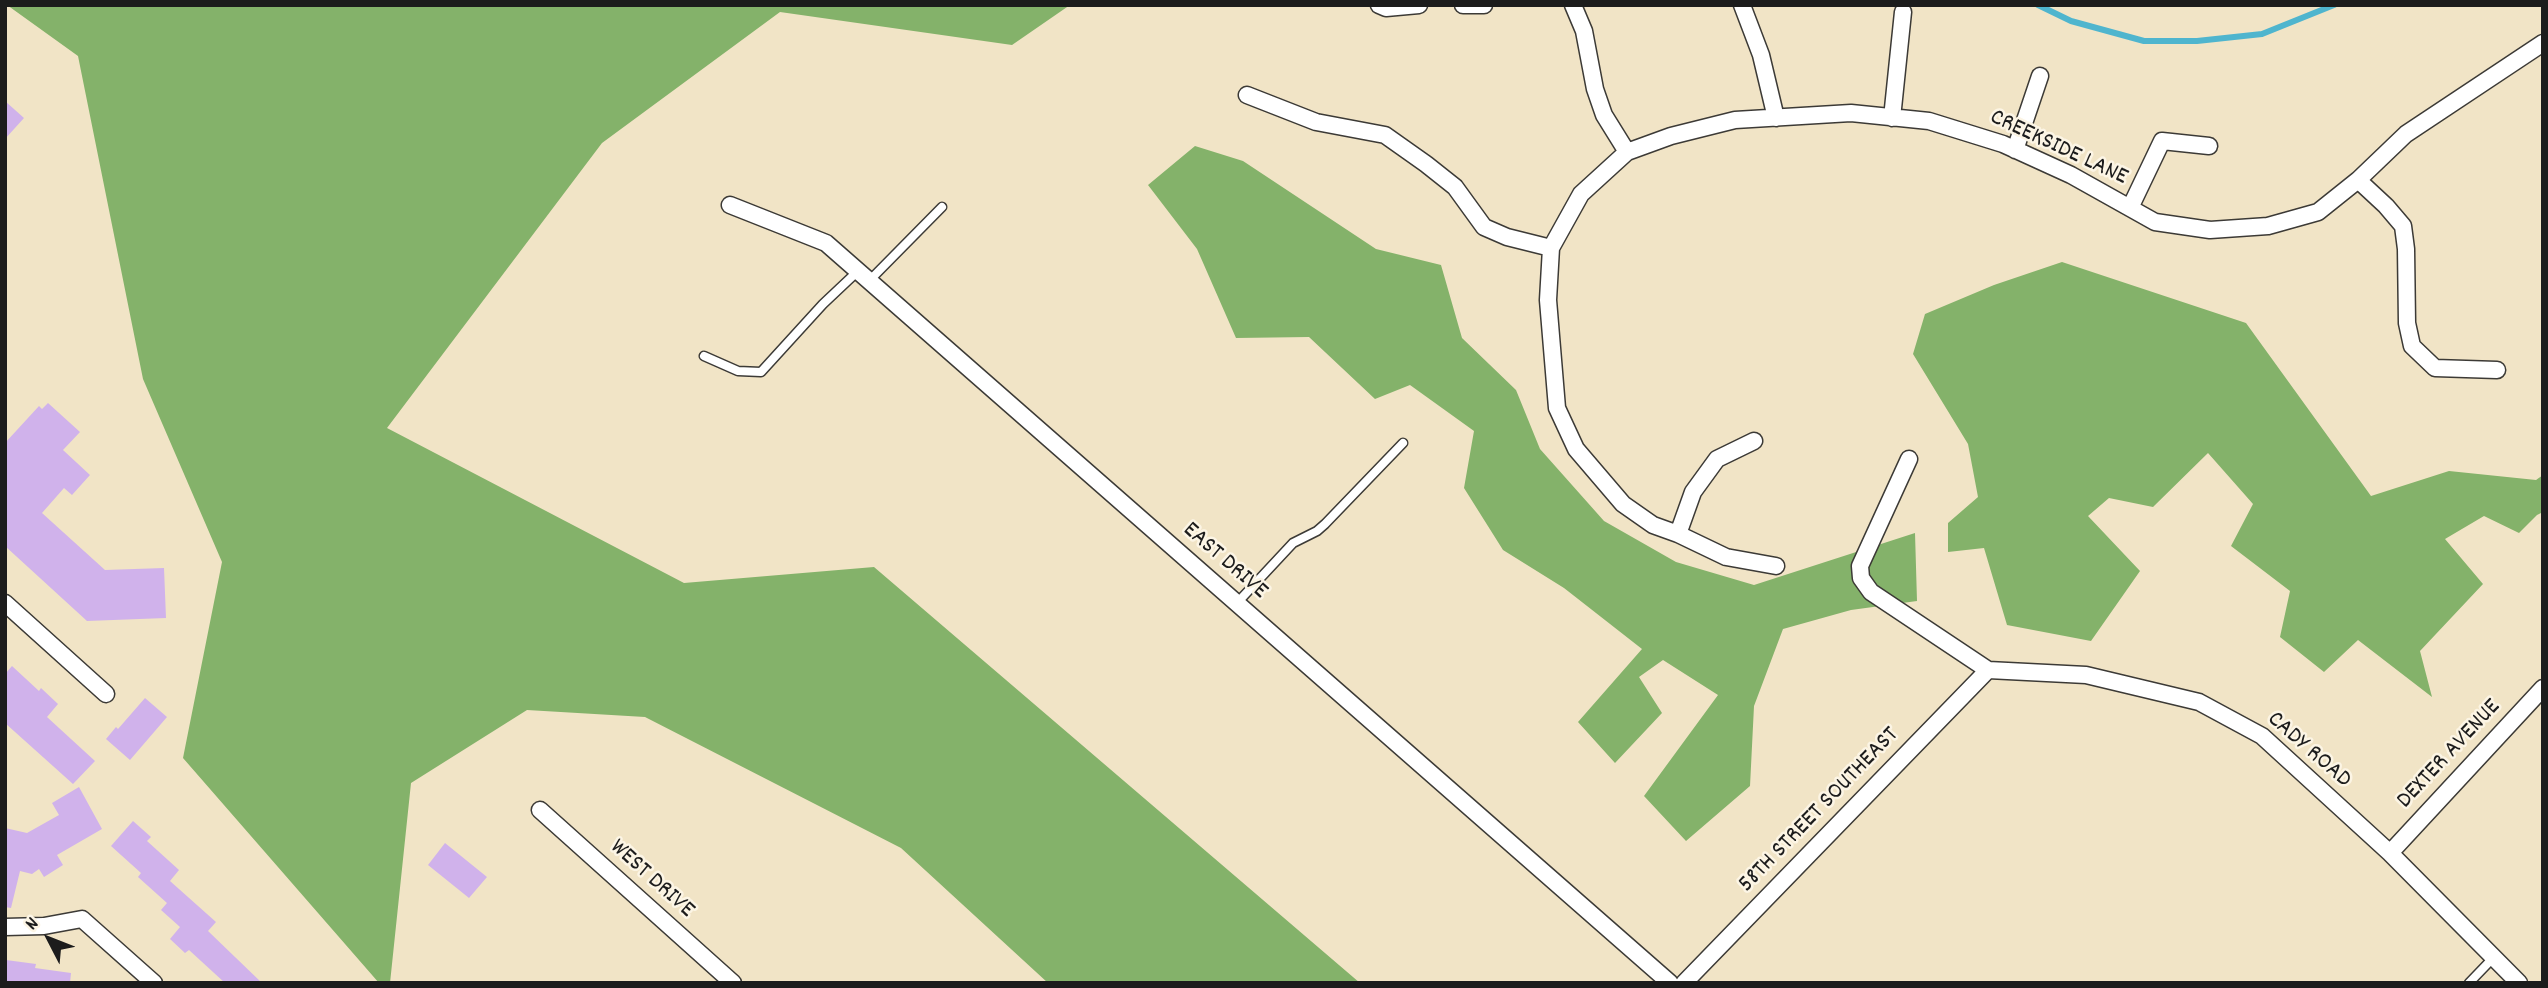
<!DOCTYPE html>
<html>
<head>
<meta charset="utf-8">
<style>
	body { margin:0 }
	#map { position:relative; width:2548px; height:988px; overflow:hidden; background:#f1e4c6; font-family:Dekko,sans-serif }
	canvas { display:block }
	.frame { position:absolute; inset:0; border:7px solid #1c1c1c; pointer-events:none }
	.north { position:absolute; left:14px; top:904px; width:70px; height:70px; -webkit-text-stroke:5px #fcf5e5; paint-order:stroke; rotate:312deg; font-size:19px; font-weight:700; line-height:28px; text-align:center; color:#1c1c1c }
	.north::after { content:''; display:block; margin:auto; width:24px; height:32px; background:#1c1c1c; clip-path:polygon(50% 0,100% 100%,50% 72%,0 100%) }
</style>
</head>
<body>
<div id="map">
<canvas width="2548" height="988"></canvas>
<div class="frame"></div>
<div class="north">N</div>
</div>
<script>
const ctx = document.querySelector('canvas').getContext('2d');
ctx.lineJoin = 'round';
function fillPath(path, color) {
  ctx.fillStyle = color;
  ctx.fill(path, 'evenodd');
}
function shape(rows) {
  const path = new Path2D();
  for (const r of rows) {
    path.moveTo(r[0], r[1]);
    for (let i = 2; i < r.length; i += 2) path.lineTo(r[i], r[i + 1]);
  }
  return path;
}
function trace(path, color, width, dash) {
  ctx.strokeStyle = color;
  ctx.lineWidth = width;
  ctx.lineCap = dash ? 'butt' : 'round';
  ctx.setLineDash(dash || []);
  ctx.stroke(path);
}
function write(font, color, halo, rows, align = 'center') {
  ctx.font = font + ' Dekko,sans-serif';
  ctx.lineWidth = 5;
  ctx.setLineDash([]);
  ctx.textBaseline = 'middle';
  ctx.strokeStyle = halo;
  ctx.fillStyle = color;
  for (const [text, x, y, turn = 0] of rows) {
    ctx.save();
    ctx.translate(x, y);
    ctx.rotate((+turn || 0) * Math.PI / 180);
    ctx.textAlign = isNaN(turn) ? turn : align;
    if (halo) ctx.strokeText(text, 0, 0);
    ctx.fillText(text, 0, 0);
    ctx.restore();
  }
}
fillPath(shape([
	[7,5,1070,5,1012,45,780,12,602,143,387,428,684,583,874,567,1360,983,1048,983,901,848,645,717,527,710,411,783,390,983,379,983,183,758,222,562,143,379,78,56],
	[1195,146,1243,161,1376,249,1441,265,1462,338,1516,390,1540,449,1604,521,1676,562,1754,585,1915,533,1917,601,1851,610,1783,629,1754,706,1750,786,1686,841,1644,796,1718,695,1663,660,1639,677,1662,713,1615,763,1578,722,1642,649,1564,588,1503,550,1464,488,1474,431,1410,385,1375,399,1309,337,1236,338,1197,249,1148,185],
	[2062,262,2246,323,2371,496,2449,471,2536,480,2543,475,2543,512,2537,515,2519,533,2484,516,2445,539,2483,584,2420,651,2432,697,2358,640,2324,672,2280,637,2290,591,2231,546,2253,504,2208,453,2153,507,2109,498,2088,516,2140,571,2091,641,2007,625,1984,548,1948,552,1948,523,1978,497,1968,444,1913,354,1925,314,1994,285]
]), '#84b26a');
trace(shape([
	[2038,5,2071,21,2144,41,2197,41,2262,34,2334,5]
]), '#4fb5ce', 6);
fillPath(shape([
	[5,101,24,118,5,139],
	[48,403,80,432,63,450,90,475,72,495,64,488,42,513,105,570,164,568,166,618,87,621,5,546,5,443,39,406,42,409],
	[12,666,39,691,41,688,58,704,47,717,95,761,73,784,5,723,5,674],
	[145,698,167,717,130,760,106,739,116,727,118,729],
	[79,787,102,829,57,855,63,865,44,877,39,869,32,874,20,871,11,908,5,907,5,828,27,833,59,815,52,803],
	[133,821,151,837,147,841,179,870,170,881,216,922,208,931,262,983,225,983,189,950,185,953,170,939,180,927,161,910,167,903,138,877,141,873,111,846],
	[445,843,487,877,469,898,428,865],
	[6,960,36,964,35,968,71,973,70,983,5,983]
]), '#d0b2eb');
const lane = shape([
	[869,281,942,207],
	[704,356,738,371,761,372,823,304,858,271],
	[1237,603,1293,543,1317,531,1325,524,1403,443],
	[2469,983,2494,957]
]);
const street = shape([
	[1379,5,1386,8,1419,5],
	[1463,5,1484,5],
	[1573,5,1584,31,1595,89,1604,115,1627,152],
	[1742,5,1761,55,1776,118],
	[1247,95,1316,122,1385,135,1426,164,1455,187,1484,227,1507,237,1551,248],
	[1892,118,1903,12],
	[2015,150,2040,76],
	[2358,180,2386,206,2403,226,2406,249,2407,323,2412,346,2435,368,2497,370],
	[730,205,826,243,1670,983],
	[2130,208,2162,141,2209,146],
	[1754,441,1717,459,1693,492,1678,534,1653,525,1623,504,1576,449,1557,408,1548,300,1551,248,1581,194,1627,152,1671,136,1735,120,1851,113,1929,121,2003,144,2071,175,2155,222,2210,230,2268,226,2318,212,2358,180,2406,134,2543,43],
	[1909,459,1860,566,1861,578,1871,592,1988,670,2086,675,2199,702,2262,736,2390,853,2519,983],
	[1678,534,1726,557,1776,566],
	[5,603,106,694],
	[540,810,733,983],
	[2390,853,2543,688],
	[5,927,44,926,82,919,154,983],
	[1684,983,1988,670]
]);
trace(lane, '#3c3a36', 11);
trace(street, '#3c3a36', 19);
trace(lane, '#fff', 8);
trace(street, '#fff', 16);
write('24px', '#1c1c1c', '#fcf5e5', [
	["CREEKSIDE LANE",2058,149,25],
	["EAST DRIVE",1224,562,41],
	["CADY ROAD",2308,751,41],
	["DEXTER AVENUE",2450,755,-47],
	["58TH STREET SOUTHEAST",1820,811,-46],
	["WEST DRIVE",651,880,42]
]);
</script>
</body>
</html>
